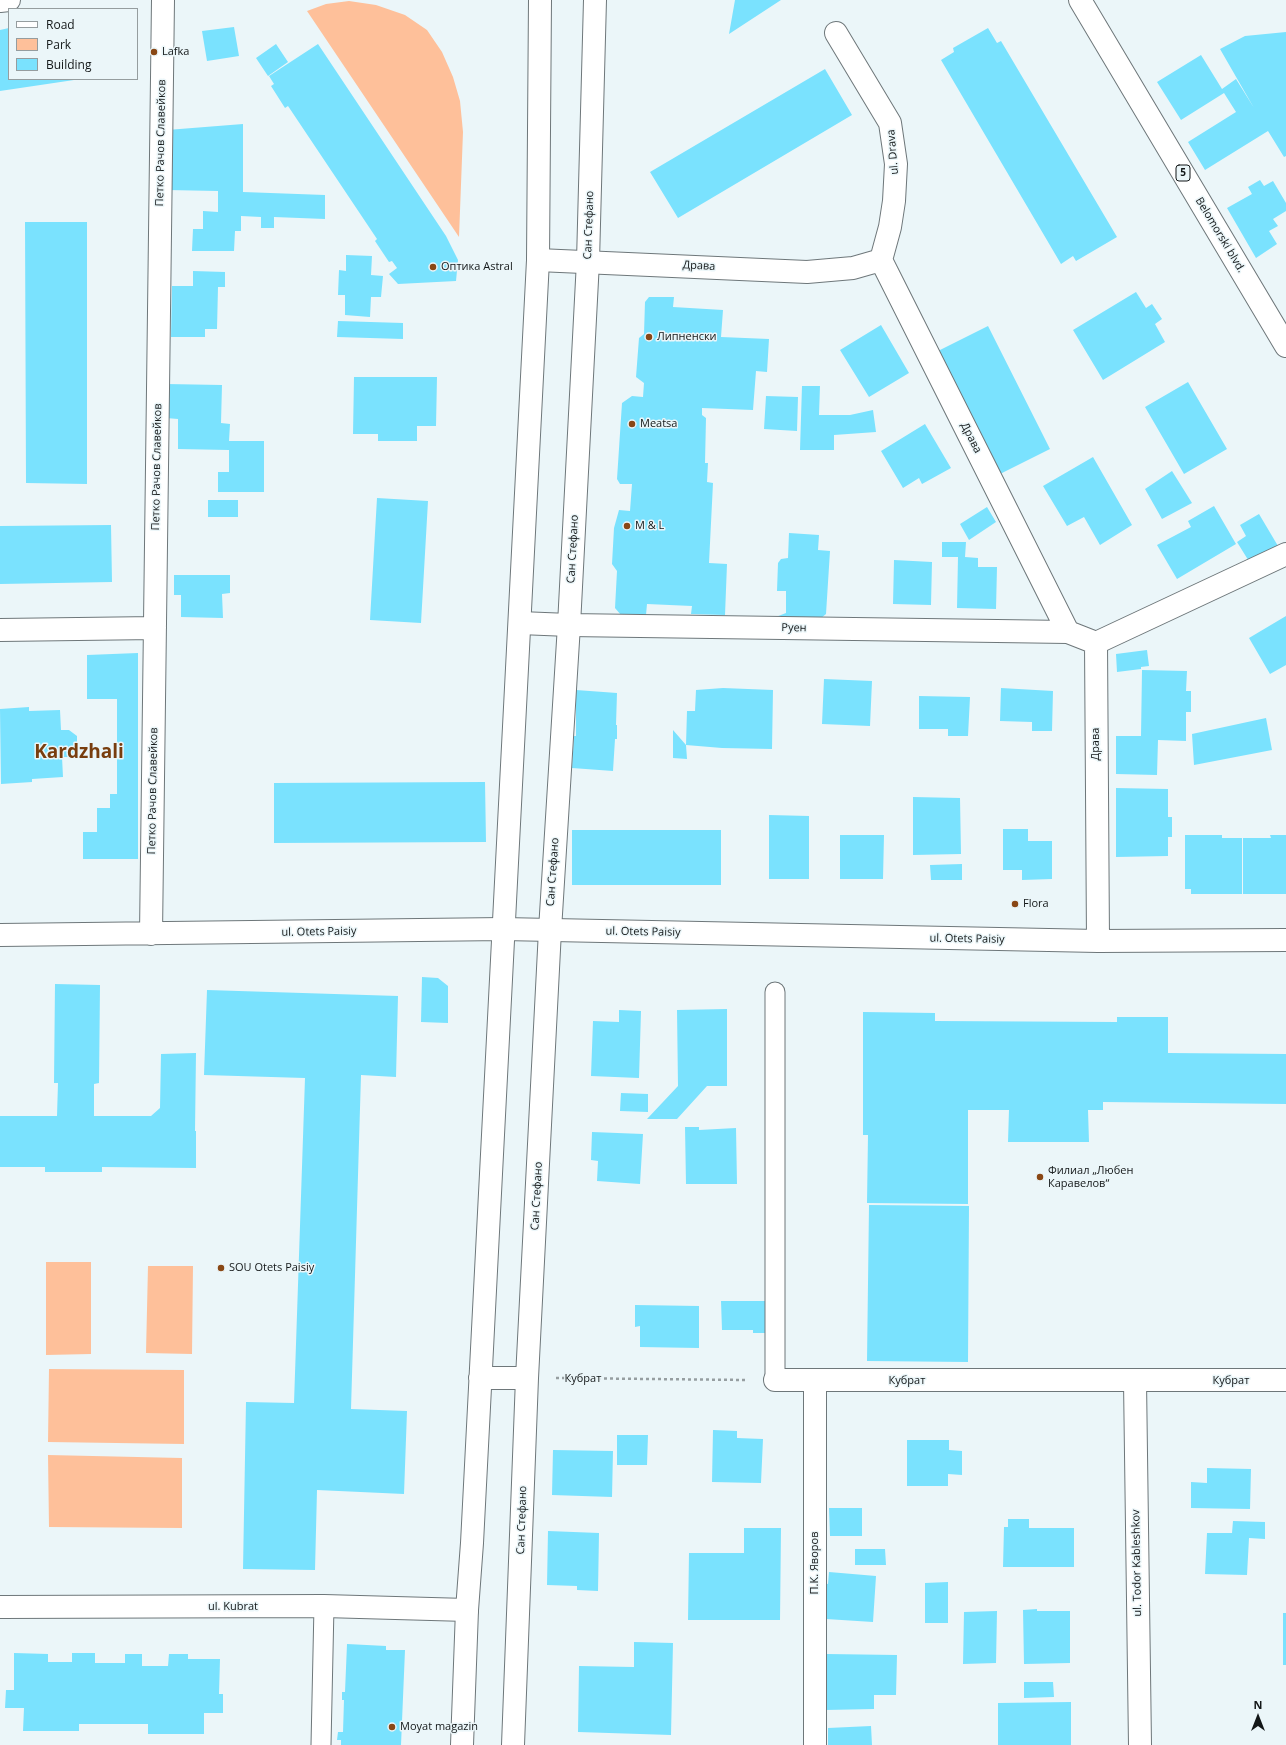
<!DOCTYPE html>
<html>
<head>
<meta charset="utf-8">
<style>
	body { margin:0 }
	#map { position:relative; width:1286px; height:1745px; overflow:hidden; background:#ebf6f9; font-family:"Open Sans",sans-serif }
	canvas { display:block }
	.legend { position:absolute; left:8px; top:8px; width:130px; height:72px; box-sizing:border-box; background:#ebf6f9; border:1px solid #959d9f; margin:0; padding:5px 7px; list-style:none; font-size:12px; color:#131718 }
	.legend li { display:flex; align-items:center; gap:8px; height:20px }
	.legend b { width:20px; border:1px solid #959d9f }
	.north { position:absolute; left:1238px; top:1697px; width:40px; height:40px; -webkit-text-stroke:3px #ebf6f9; paint-order:stroke; rotate:0deg; font-size:11px; font-weight:700; line-height:16px; text-align:center; color:#131718 }
	.north::after { content:''; display:block; margin:auto; width:14px; height:18px; background:#131718; clip-path:polygon(50% 0,100% 100%,50% 72%,0 100%) }
</style>
</head>
<body>
<div id="map">
<canvas width="1286" height="1745"></canvas>
<ul class="legend">
<li><b style="height:5px;background:#fff"></b>Road</li>
<li><b style="height:11px;background:#fec09a"></b>Park</li>
<li><b style="height:11px;background:#7ae2fe"></b>Building</li>
</ul>
<div class="north">N</div>
</div>
<script>
const ctx = document.querySelector('canvas').getContext('2d');
ctx.lineJoin = 'round';
function fillPath(path, color) {
  ctx.fillStyle = color;
  ctx.fill(path, 'evenodd');
}
function shape(rows) {
  const path = new Path2D();
  for (const r of rows) {
    path.moveTo(r[0], r[1]);
    for (let i = 2; i < r.length; i += 2) path.lineTo(r[i], r[i + 1]);
  }
  return path;
}
function trace(path, color, width, dash) {
  ctx.strokeStyle = color;
  ctx.lineWidth = width;
  ctx.lineCap = dash ? 'butt' : 'round';
  ctx.setLineDash(dash || []);
  ctx.stroke(path);
}
function write(font, color, halo, rows, align = 'center') {
  ctx.font = font + ' "Open Sans",sans-serif';
  ctx.lineWidth = 3;
  ctx.setLineDash([]);
  ctx.textBaseline = 'middle';
  ctx.strokeStyle = halo;
  ctx.fillStyle = color;
  for (const [text, x, y, turn = 0] of rows) {
    ctx.save();
    ctx.translate(x, y);
    ctx.rotate((+turn || 0) * Math.PI / 180);
    ctx.textAlign = isNaN(turn) ? turn : align;
    if (halo) ctx.strokeText(text, 0, 0);
    ctx.fillText(text, 0, 0);
    ctx.restore();
  }
}
fillPath(shape([
	[349,1,376,5,405,15,427,30,442,52,453,77,460,101,463,132,459,237,307,11,326,4],
	[46,1262,91,1262,91,1354,46,1355],
	[148,1266,193,1266,192,1354,146,1353],
	[49,1369,184,1370,184,1444,48,1442],
	[48,1455,182,1458,182,1528,49,1527]
]), '#fec09a');
fillPath(shape([
	[735,0,781,0,729,34],
	[234,27,239,56,207,61,202,31],
	[9,28,9,79,74,80,0,91,0,30],
	[988,28,997,43,1001,41,1117,237,1076,261,1073,256,1061,264,941,60,954,52,953,48],
	[1286,32,1286,156,1284,157,1268,131,1205,170,1188,142,1236,112,1224,93,1181,120,1157,82,1201,55,1222,89,1236,79,1254,108,1220,49,1245,36],
	[276,44,288,62,268,76,256,58],
	[318,44,446,236,458,260,456,281,398,284,389,274,397,268,392,261,389,262,375,241,377,239,288,106,285,108,271,86,274,84,269,76],
	[825,69,852,115,678,218,650,172],
	[243,124,243,192,325,195,325,219,274,217,274,228,261,228,261,217,241,216,241,231,235,231,234,251,192,251,193,229,203,229,203,211,218,212,218,191,167,190,167,130],
	[1260,180,1264,186,1273,181,1286,203,1286,211,1273,219,1278,226,1269,231,1277,244,1256,258,1227,208,1252,194,1248,187],
	[25,222,87,222,87,484,26,483],
	[346,255,372,256,371,275,383,276,381,297,371,297,370,317,345,315,345,295,338,295,339,270,346,271],
	[193,271,225,272,225,287,218,287,217,329,205,329,205,337,171,337,172,286,193,286],
	[1136,292,1146,308,1152,304,1162,319,1155,324,1165,342,1103,380,1073,330],
	[649,297,674,297,673,307,723,310,721,337,769,339,767,372,756,371,753,410,702,408,702,415,706,418,705,463,708,463,707,482,713,483,709,563,727,564,725,615,691,614,692,606,647,604,646,615,621,615,615,608,617,571,612,564,614,528,619,510,630,511,632,484,620,484,617,479,622,403,632,396,643,397,644,383,636,377,639,338,644,334,645,302],
	[338,321,403,323,403,339,337,337],
	[881,325,909,373,869,397,840,350],
	[988,326,1050,449,996,476,934,353],
	[354,377,437,377,436,426,417,426,417,441,378,441,378,434,353,434],
	[1188,382,1227,449,1184,474,1145,407],
	[166,384,222,385,221,423,230,424,229,441,264,441,264,492,218,492,218,472,229,472,229,450,178,449,178,419,166,418],
	[802,386,820,386,819,415,850,415,873,410,876,432,834,435,834,450,800,450],
	[766,396,798,397,797,431,764,429],
	[925,424,951,468,922,484,919,478,903,488,881,451],
	[1093,457,1132,525,1100,545,1084,517,1067,526,1043,486],
	[1172,471,1192,503,1162,519,1145,489],
	[377,498,428,501,421,623,370,620],
	[208,500,238,500,238,517,208,517],
	[1214,506,1236,544,1177,579,1157,545,1191,527,1188,521],
	[987,507,996,522,969,540,960,524],
	[1259,514,1278,546,1250,563,1237,542,1246,536,1240,525],
	[111,525,112,582,0,584,0,526],
	[789,533,819,535,818,550,830,551,826,614,809,628,768,620,786,613,786,591,777,591,778,563,781,559,788,558],
	[942,542,966,542,965,557,978,558,978,567,997,567,996,609,957,608,958,557,942,557],
	[894,560,932,562,931,605,893,604],
	[174,575,230,575,230,593,222,594,223,618,181,617,181,595,174,595],
	[1286,616,1286,665,1270,674,1249,638],
	[1147,650,1149,666,1141,667,1141,669,1117,672,1116,654],
	[138,653,138,859,83,859,83,832,97,832,97,808,110,808,110,794,117,794,117,699,87,699,87,655],
	[1142,670,1187,671,1186,691,1191,691,1191,712,1186,712,1186,741,1158,740,1157,775,1116,774,1116,736,1141,736],
	[824,679,872,681,870,726,822,724],
	[723,688,773,690,772,749,722,748,686,745,687,711,695,711,696,690],
	[1001,688,1053,691,1052,731,1032,731,1032,722,1000,721],
	[576,690,617,693,616,725,617,725,617,739,615,739,613,771,572,768,574,736,576,736],
	[919,696,970,697,968,736,948,736,948,729,919,729],
	[29,707,29,711,60,710,61,730,69,730,77,736,77,749,69,757,62,757,63,777,32,779,32,782,1,784,0,709],
	[1266,718,1272,750,1194,765,1192,734],
	[673,730,686,745,687,759,673,758],
	[485,782,486,842,274,843,274,783],
	[1116,788,1168,789,1168,817,1172,817,1172,837,1168,837,1168,856,1116,857],
	[913,797,960,798,961,854,913,855],
	[769,815,809,816,809,879,769,879],
	[1003,829,1028,829,1028,841,1052,841,1052,879,1022,880,1022,870,1003,870],
	[572,830,721,830,721,885,572,885],
	[840,835,884,835,883,879,840,879],
	[1185,835,1222,835,1222,838,1242,838,1242,894,1191,894,1191,889,1185,889],
	[1270,835,1286,835,1286,894,1243,894,1243,838,1271,838],
	[962,864,962,880,931,880,930,865],
	[422,977,438,978,448,986,448,1023,421,1022],
	[55,984,100,985,99,1083,94,1084,94,1116,151,1116,160,1108,161,1054,196,1053,195,1131,196,1131,196,1168,102,1167,102,1172,45,1172,45,1167,0,1167,0,1116,57,1116,58,1083,54,1083],
	[207,990,398,996,396,1077,361,1075,351,1409,407,1411,404,1494,317,1490,315,1570,243,1569,246,1402,294,1403,305,1078,204,1075],
	[727,1009,727,1086,707,1086,677,1119,647,1119,678,1086,677,1010],
	[619,1010,641,1011,639,1078,591,1076,593,1021,619,1022],
	[863,1012,935,1013,935,1021,1117,1022,1117,1017,1168,1017,1168,1053,1286,1054,1286,1104,1103,1102,1103,1110,1088,1110,1089,1142,1008,1142,1009,1110,968,1110,968,1204,867,1203,868,1135,863,1135],
	[621,1093,648,1094,648,1112,620,1111],
	[685,1127,699,1127,699,1130,736,1128,737,1184,686,1184],
	[592,1132,643,1134,640,1184,597,1181,598,1161,591,1160],
	[869,1205,969,1206,968,1362,867,1361],
	[721,1301,773,1301,773,1333,753,1333,753,1330,722,1330],
	[635,1305,699,1306,699,1348,640,1347,640,1326,635,1327],
	[713,1430,737,1431,737,1438,763,1439,761,1483,712,1482],
	[617,1435,648,1435,647,1465,617,1465],
	[907,1440,949,1440,949,1450,962,1451,962,1475,948,1474,948,1486,907,1486],
	[553,1450,613,1451,612,1497,552,1495],
	[1207,1468,1251,1469,1250,1509,1191,1508,1191,1482,1207,1483],
	[829,1508,862,1508,862,1536,830,1536],
	[1008,1519,1029,1519,1029,1528,1074,1528,1074,1567,1003,1567,1004,1527,1008,1527],
	[1233,1521,1265,1522,1265,1539,1249,1538,1247,1575,1205,1574,1207,1533,1232,1533],
	[744,1528,781,1528,780,1620,688,1620,689,1553,744,1553],
	[548,1531,599,1533,598,1591,577,1590,577,1586,547,1585],
	[855,1549,885,1549,886,1565,855,1565],
	[829,1572,876,1576,873,1622,826,1619,827,1606,820,1605,822,1583,828,1584],
	[948,1582,948,1623,925,1623,925,1583],
	[1037,1609,1037,1611,1070,1611,1070,1663,1024,1664,1023,1610],
	[997,1611,996,1663,963,1664,964,1612],
	[1283,1613,1286,1613,1286,1665,1283,1665],
	[634,1642,673,1643,671,1735,578,1732,579,1666,634,1667],
	[347,1644,386,1646,386,1650,405,1650,401,1745,341,1745,341,1740,337,1740,338,1732,343,1732,344,1700,342,1700,342,1692,345,1692],
	[14,1653,48,1654,48,1662,72,1662,72,1653,95,1653,95,1663,125,1663,125,1654,142,1654,142,1666,168,1666,169,1654,188,1654,188,1659,220,1659,219,1694,223,1694,223,1713,204,1713,204,1734,148,1734,148,1724,79,1724,79,1731,23,1731,24,1708,5,1708,6,1690,14,1690],
	[827,1654,897,1655,896,1695,874,1695,874,1709,825,1710],
	[1024,1682,1053,1682,1054,1697,1024,1698],
	[1071,1702,1071,1745,998,1745,998,1703],
	[871,1726,872,1745,828,1745,828,1728]
]), '#7ae2fe');
const service = shape([
	[775,992,775,1380],
	[321,1745,324,1606]
]);
const pedestrian = shape([
	[1096,643,1286,554]
]);
const minor = shape([
	[836,33,890,123,896,164,894,201,890,227,881,260],
	[538,260,807,272,853,268,881,260,1068,632,1096,643,1098,941],
	[520,623,569,625,1068,632],
	[0,630,155,628],
	[151,934,163,0],
	[0,935,503,929,1098,941,1286,940],
	[775,1380,1286,1380],
	[815,1381,815,1745],
	[1135,1381,1140,1745],
	[0,1607,324,1606,467,1610]
]);
const secondary = shape([
	[0,1,9,0],
	[480,1378,527,1378],
	[462,1745,467,1610,472,1543,538,260,540,0],
	[513,1745,527,1378,550,930,569,625,588,261,595,0]
]);
const primary = shape([
	[1080,0,1286,346]
]);
trace(service, '#6e777a', 21);
trace(pedestrian, '#6e777a', 24);
trace(minor, '#6e777a', 24);
trace(secondary, '#6e777a', 24);
trace(primary, '#6e777a', 24);
trace(shape([
	[556,1378,747,1380]
]), '#969ea1', 2.5, [3, 3]);
trace(service, '#fff', 19);
trace(pedestrian, '#fff', 22);
trace(minor, '#fff', 22);
trace(secondary, '#fff', 22);
trace(primary, '#fff', 22);
for (const [x, y, r, color] of [
	[154,52,4,"#894715"],
	[433,267,4,"#894715"],
	[649,337,4,"#894715"],
	[632,424,4,"#894715"],
	[627,526,4,"#894715"],
	[1015,904,4,"#894715"],
	[1040,1177,4,"#894715"],
	[221,1268,4,"#894715"],
	[392,1727,4,"#894715"]
]) {
  const dot = new Path2D();
  dot.arc(x, y, r, 0, 2 * Math.PI);
  ctx.fillStyle = color;
  ctx.fill(dot);
  trace(dot, '#ebf6f9', 1.5);
}
for (const [x, y, w] of [
	[1183,173,14]
]) {
  const box = new Path2D();
  box.roundRect(x - w / 2, y - 8, w, 16, 3);
  ctx.fillStyle = '#ebf6f9';
  ctx.fill(box);
  trace(box, '#131718', 1);
}
write('bold 10px', '#131718', null, [
	["5",1183,173]
]);
write('11px', '#131718', '#ebf6f9', [
	["Lafka",162,52],
	["Оптика Astral",441,267],
	["Липненски",657,337],
	["Meatsa",640,424],
	["M & L",635,526],
	["Flora",1023,904],
	["Филиал „Любен",1048,1171],
	["Каравелов“",1048,1184],
	["SOU Otets Paisiy",229,1268],
	["Moyat magazin",400,1727]
], 'left');
write('11px', '#131718', '#ebf6f9', [
	["Петко Рачов Славейков",161,143,-89],
	["ul. Drava",893,152,-95],
	["Сан Стефано",589,225,-88],
	["Belomorski blvd.",1220,235,59],
	["Драва",699,266,3],
	["Драва",971,438,63],
	["Петко Рачов Славейков",157,467,-89],
	["Сан Стефано",573,549,-87],
	["Руен",794,628,1],
	["Драва",1096,744,-90],
	["Петко Рачов Славейков",153,791,-89],
	["Сан Стефано",553,872,-86],
	["ul. Otets Paisiy",319,932,-1],
	["ul. Otets Paisiy",643,932,1],
	["ul. Otets Paisiy",967,939,1],
	["Сан Стефано",537,1196,-87],
	["Кубрат",583,1379],
	["Кубрат",907,1381],
	["Кубрат",1231,1381],
	["Сан Стефано",522,1520,-88],
	["П.К. Яворов",815,1563,-90],
	["ul. Todor Kableshkov",1137,1563,-91],
	["ul. Kubrat",233,1607]
]);
write('bold 19px', '#783d0e', '#ebf6f9', [
	["Kardzhali",79,753]
]);
</script>
</body>
</html>
